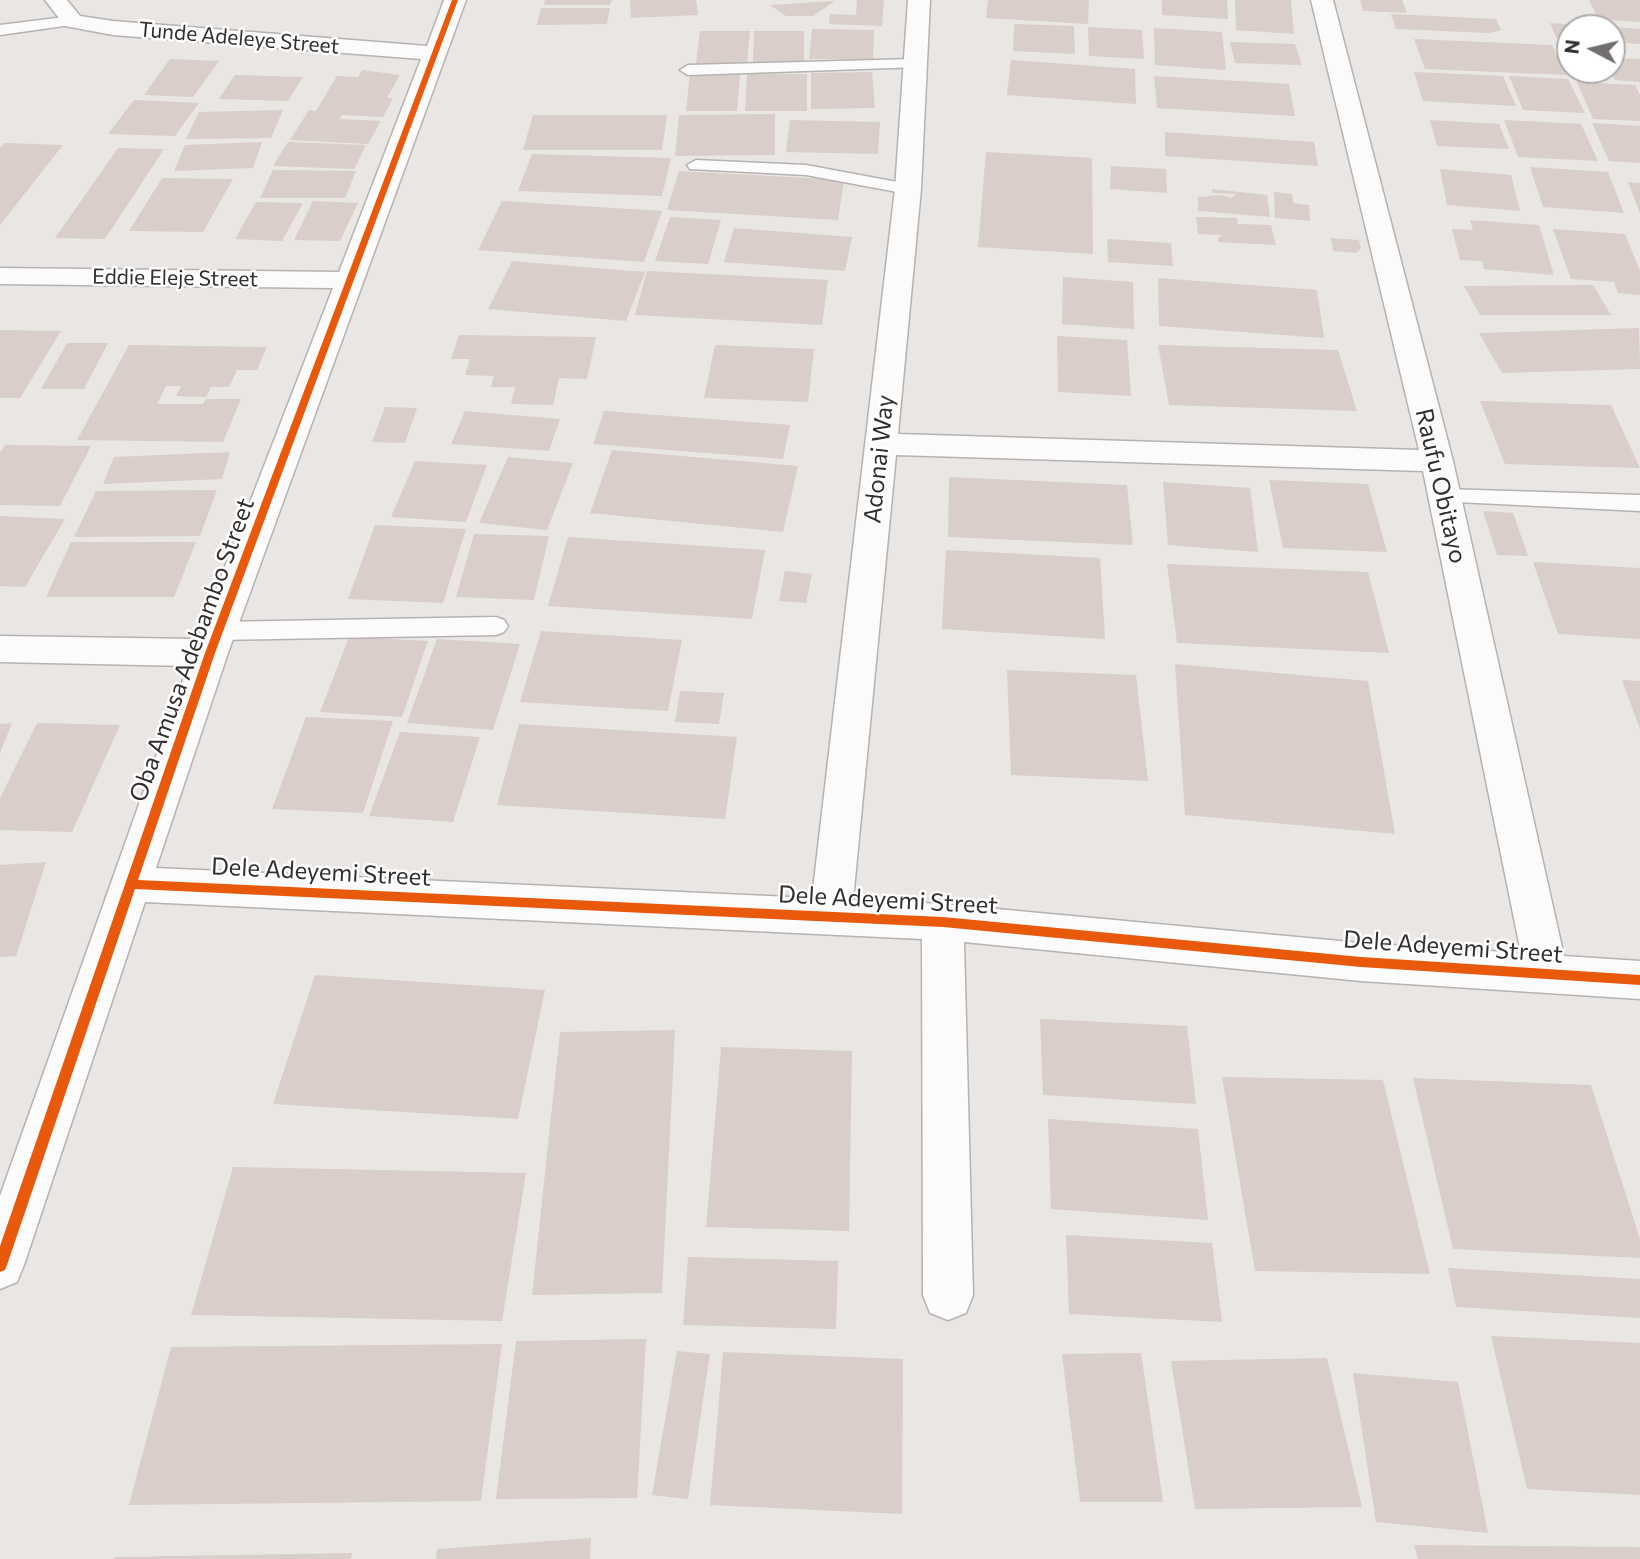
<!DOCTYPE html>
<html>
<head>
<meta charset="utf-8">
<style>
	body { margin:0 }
	#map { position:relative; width:1640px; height:1559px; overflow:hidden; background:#e9e6e4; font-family:Commissioner,sans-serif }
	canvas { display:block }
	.north { position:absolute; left:1556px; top:14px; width:70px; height:70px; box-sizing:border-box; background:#fff; border:2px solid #adabab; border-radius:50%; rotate:277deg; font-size:19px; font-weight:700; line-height:28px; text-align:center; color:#312e2d }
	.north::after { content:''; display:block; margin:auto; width:24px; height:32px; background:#716e6d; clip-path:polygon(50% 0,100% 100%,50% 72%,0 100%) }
</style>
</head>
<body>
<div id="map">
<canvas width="1640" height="1559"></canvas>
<div class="north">N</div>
</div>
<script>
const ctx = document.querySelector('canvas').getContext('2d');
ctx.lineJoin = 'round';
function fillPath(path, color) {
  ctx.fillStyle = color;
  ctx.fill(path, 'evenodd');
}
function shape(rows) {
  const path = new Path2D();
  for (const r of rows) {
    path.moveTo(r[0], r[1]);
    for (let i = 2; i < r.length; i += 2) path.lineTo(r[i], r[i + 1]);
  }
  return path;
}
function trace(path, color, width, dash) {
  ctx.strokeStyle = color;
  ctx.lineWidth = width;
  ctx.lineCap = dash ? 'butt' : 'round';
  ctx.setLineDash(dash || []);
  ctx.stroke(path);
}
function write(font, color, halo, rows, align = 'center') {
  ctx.font = font + ' Commissioner,sans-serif';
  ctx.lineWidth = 5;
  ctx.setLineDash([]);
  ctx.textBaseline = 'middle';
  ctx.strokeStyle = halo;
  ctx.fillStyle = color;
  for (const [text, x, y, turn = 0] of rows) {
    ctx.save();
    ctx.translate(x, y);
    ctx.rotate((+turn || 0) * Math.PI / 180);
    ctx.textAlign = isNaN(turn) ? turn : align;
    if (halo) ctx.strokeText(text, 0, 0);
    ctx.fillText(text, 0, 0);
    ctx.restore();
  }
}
fillPath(shape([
	[545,0,612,0,610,5,544,5],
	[630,0,696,0,698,15,631,18],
	[857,0,884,0,882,26,829,24,830,14,856,15],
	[988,0,1089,0,1088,24,986,18],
	[1162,0,1227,0,1228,19,1162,15],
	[1235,0,1291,0,1294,34,1236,30],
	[1360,0,1402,0,1407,13,1363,11],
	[1589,0,1640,0,1640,22,1598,19],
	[835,1,813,16,786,16,770,5],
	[541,8,610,8,607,24,537,25],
	[1391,14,1496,19,1501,30,1489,33,1396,29],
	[1550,23,1594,26,1594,28,1570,28,1570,40,1557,39],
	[1014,24,1074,26,1075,54,1013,51],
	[1088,27,1142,30,1144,59,1089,56],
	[1612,27,1640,29,1640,44,1612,42],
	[1154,28,1222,32,1226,70,1155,65],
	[812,29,874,30,873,60,809,59],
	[700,31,750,31,747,64,696,64],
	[754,31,804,31,804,62,753,63],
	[1414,39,1552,45,1567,75,1425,69],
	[1230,42,1295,44,1302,65,1235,63],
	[1612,58,1640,59,1640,82,1615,80,1610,73,1602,72,1612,70],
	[170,59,219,61,193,97,144,95],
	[1011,60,1135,69,1136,104,1007,95],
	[362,70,400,75,387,98,393,98,383,117,342,115,339,119,381,121,368,144,290,140,309,110,316,111,337,76,358,77],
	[872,72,875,108,811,109,811,73],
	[1414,72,1503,76,1516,106,1423,101],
	[690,74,740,74,737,111,686,111],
	[747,74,807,74,807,111,745,111],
	[235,75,303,77,288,101,219,99],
	[1154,76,1289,84,1295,116,1157,108],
	[1509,76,1568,79,1585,113,1523,110],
	[1577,82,1635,85,1640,95,1640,121,1593,119],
	[134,100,199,103,175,136,108,134],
	[283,110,271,138,186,139,199,112],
	[775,114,775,155,675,156,679,115],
	[533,115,667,115,662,150,523,150],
	[790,120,880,122,878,154,786,152],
	[1430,120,1499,124,1509,149,1437,146],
	[1504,120,1581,124,1598,161,1518,157],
	[1592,123,1640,126,1640,163,1609,161],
	[1165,132,1314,142,1318,166,1165,156],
	[262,142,253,168,174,171,185,145],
	[288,142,366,145,354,169,273,166],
	[4,143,63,145,0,225,0,148],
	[118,148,164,149,105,239,55,238],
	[986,152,1092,158,1093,254,978,247],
	[532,154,671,158,662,196,518,191],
	[1111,166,1166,169,1167,193,1110,189],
	[1530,167,1608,172,1624,213,1543,207],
	[1440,169,1511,175,1520,211,1447,205],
	[273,170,356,171,345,198,260,198],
	[679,171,844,180,838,220,667,210],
	[162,178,233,179,203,232,129,231],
	[1628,182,1640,183,1640,213],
	[1212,189,1267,195,1270,217,1198,211,1198,197,1222,195,1232,198,1236,194,1213,193],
	[1274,192,1292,194,1293,203,1309,205,1310,221,1275,218],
	[313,201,358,203,340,241,294,240],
	[502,201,662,211,644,262,478,250],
	[256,202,303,203,282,241,235,239],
	[670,217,721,220,708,264,655,261],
	[1196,217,1237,218,1238,224,1271,225,1276,245,1218,242,1218,238,1223,235,1198,234],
	[1470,220,1539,225,1554,275,1484,269,1482,261,1460,260,1452,229,1473,230],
	[734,228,852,237,845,271,724,262],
	[1553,229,1625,234,1640,271,1640,295,1618,293,1614,282,1571,279],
	[1331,238,1359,240,1361,248,1356,253,1333,251],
	[1107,239,1171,243,1173,266,1108,262],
	[512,261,645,272,626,321,488,309],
	[647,271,828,280,822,325,635,315],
	[1063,277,1133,282,1134,329,1062,324],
	[1158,278,1317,290,1324,338,1159,326],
	[1593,285,1611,315,1480,315,1464,286],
	[1639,328,1640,369,1502,373,1479,333],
	[0,330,61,331,20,398,0,398],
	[459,335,596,337,587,379,559,378,553,405,511,404,515,387,491,387,494,376,465,375,470,359,451,359],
	[1057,336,1127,340,1131,396,1058,392],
	[67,343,108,343,84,389,41,389],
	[129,345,267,347,257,370,237,370,229,387,211,387,206,397,176,396,181,386,166,386,157,404,203,404,206,399,241,399,223,442,77,440],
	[715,345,814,349,808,402,704,398],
	[1158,345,1338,350,1357,411,1169,405],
	[1480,401,1611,405,1640,468,1505,464],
	[385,407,417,408,405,443,372,442],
	[465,411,560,419,549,451,451,444],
	[604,411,790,425,783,459,593,444],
	[5,445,91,446,60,506,0,505,0,453],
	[612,450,798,466,783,532,590,513],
	[230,452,222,479,103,484,114,457],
	[508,457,573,463,547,530,479,523],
	[415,461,487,465,466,522,391,517],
	[949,477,1127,485,1133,545,948,537],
	[1269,480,1368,484,1387,552,1283,548],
	[1163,482,1250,488,1258,552,1168,545],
	[217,490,200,536,74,537,96,491],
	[1483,511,1513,513,1528,556,1497,555],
	[0,516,65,519,25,587,0,586],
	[375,525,466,529,443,603,348,599],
	[474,534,549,536,534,600,456,597],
	[568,537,765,550,752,619,548,606],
	[71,542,196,542,174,597,46,597],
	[946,550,1100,558,1105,639,942,629],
	[1533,562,1640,568,1640,639,1558,634],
	[1167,564,1368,572,1389,653,1177,643],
	[785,571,812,574,806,603,779,601],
	[541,631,682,640,668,711,520,702],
	[349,637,428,641,402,717,320,712],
	[437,639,520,644,493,730,407,723],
	[1175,664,1368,681,1395,834,1185,815],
	[1007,670,1136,675,1148,781,1011,775],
	[1622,680,1640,681,1640,729],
	[680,691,724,693,719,724,675,722],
	[306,717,393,721,363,813,272,809],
	[12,723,0,753,0,724],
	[37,723,120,725,72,832,0,830,0,798],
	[519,724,737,737,725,819,497,805],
	[400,732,480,737,453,822,369,816],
	[46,862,16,956,0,957,0,865],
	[315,975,545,990,518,1119,273,1104],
	[1040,1019,1187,1026,1196,1104,1043,1095],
	[675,1030,662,1293,532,1295,560,1032],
	[721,1047,852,1051,849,1231,706,1227],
	[1222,1077,1383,1080,1430,1274,1255,1271],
	[1413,1078,1591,1085,1640,1239,1640,1258,1453,1249],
	[1048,1119,1198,1129,1208,1220,1051,1209],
	[233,1167,526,1173,502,1321,191,1315],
	[1066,1235,1212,1243,1222,1322,1069,1314],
	[688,1257,838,1261,836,1329,683,1325],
	[1448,1268,1640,1279,1640,1318,1456,1307],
	[1491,1336,1640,1343,1640,1495,1527,1489],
	[646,1339,637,1498,496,1499,516,1341],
	[502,1344,481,1501,129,1505,171,1347],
	[677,1351,710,1354,688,1499,652,1495],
	[723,1352,903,1359,902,1514,710,1505],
	[1141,1353,1163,1502,1080,1502,1062,1354],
	[1327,1358,1362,1507,1195,1509,1171,1361],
	[1353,1373,1458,1382,1488,1533,1376,1522],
	[591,1538,590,1559,436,1559,437,1549],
	[1414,1545,1640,1547,1640,1559,1418,1559],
	[352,1553,351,1559,115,1559,115,1557]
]), '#d9cec9');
const service = shape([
	[73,16,81,21,78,24,0,35,0,25,73,16],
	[915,59,923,64,921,67,688,75,680,70,688,65,915,59],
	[696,160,806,165,908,184,917,189,908,194,806,175,690,169,687,165,696,160],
	[1444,489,1640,495,1640,511,1436,501,1433,496,1436,491,1444,489],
	[496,617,504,620,508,626,504,632,496,635,219,640,210,637,207,631,210,625,219,622,496,617]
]);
const minor = shape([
	[45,0,67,0,80,16,113,21,427,46,444,0,466,0,228,653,156,868,812,898,895,189,908,0,930,0,921,189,898,434,1419,450,1311,0,1333,0,1453,461,1564,956,1640,961,1640,999,1361,981,964,942,973,1295,966,1313,948,1320,930,1313,923,1295,922,939,145,902,24,1265,17,1282,0,1289,0,1196,188,666,0,662,0,636,197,639,333,288,0,284,0,268,339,272,421,59,113,35,65,26,45,0],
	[896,455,1423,471,1521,953,1361,943,943,904,853,900,896,455]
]);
trace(service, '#b5b2b1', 3);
trace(minor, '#b5b2b1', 3);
fillPath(service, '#fcfbfb');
fillPath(minor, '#fcfbfb');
fillPath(shape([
	[452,0,458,0,215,653,138,880,943,917,1361,957,1640,975,1640,985,1361,967,943,927,135,889,7,1265,5,1270,0,1272,0,1246,205,653,452,0]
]), '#e8590c');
write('21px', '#312e2d', '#fff', [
	["Tunde Adeleye Street",239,38,5],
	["Eddie Eleje Street",175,278,1]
]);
write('24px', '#312e2d', '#fff', [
	["Adonai Way",879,459,-84],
	["Raufu Obitayo",1441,486,77],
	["Oba Amusa Adebambo Street",192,650,-70],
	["Dele Adeyemi Street",321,872,3],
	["Dele Adeyemi Street",888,900,3],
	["Dele Adeyemi Street",1453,947,4]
]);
</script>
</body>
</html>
